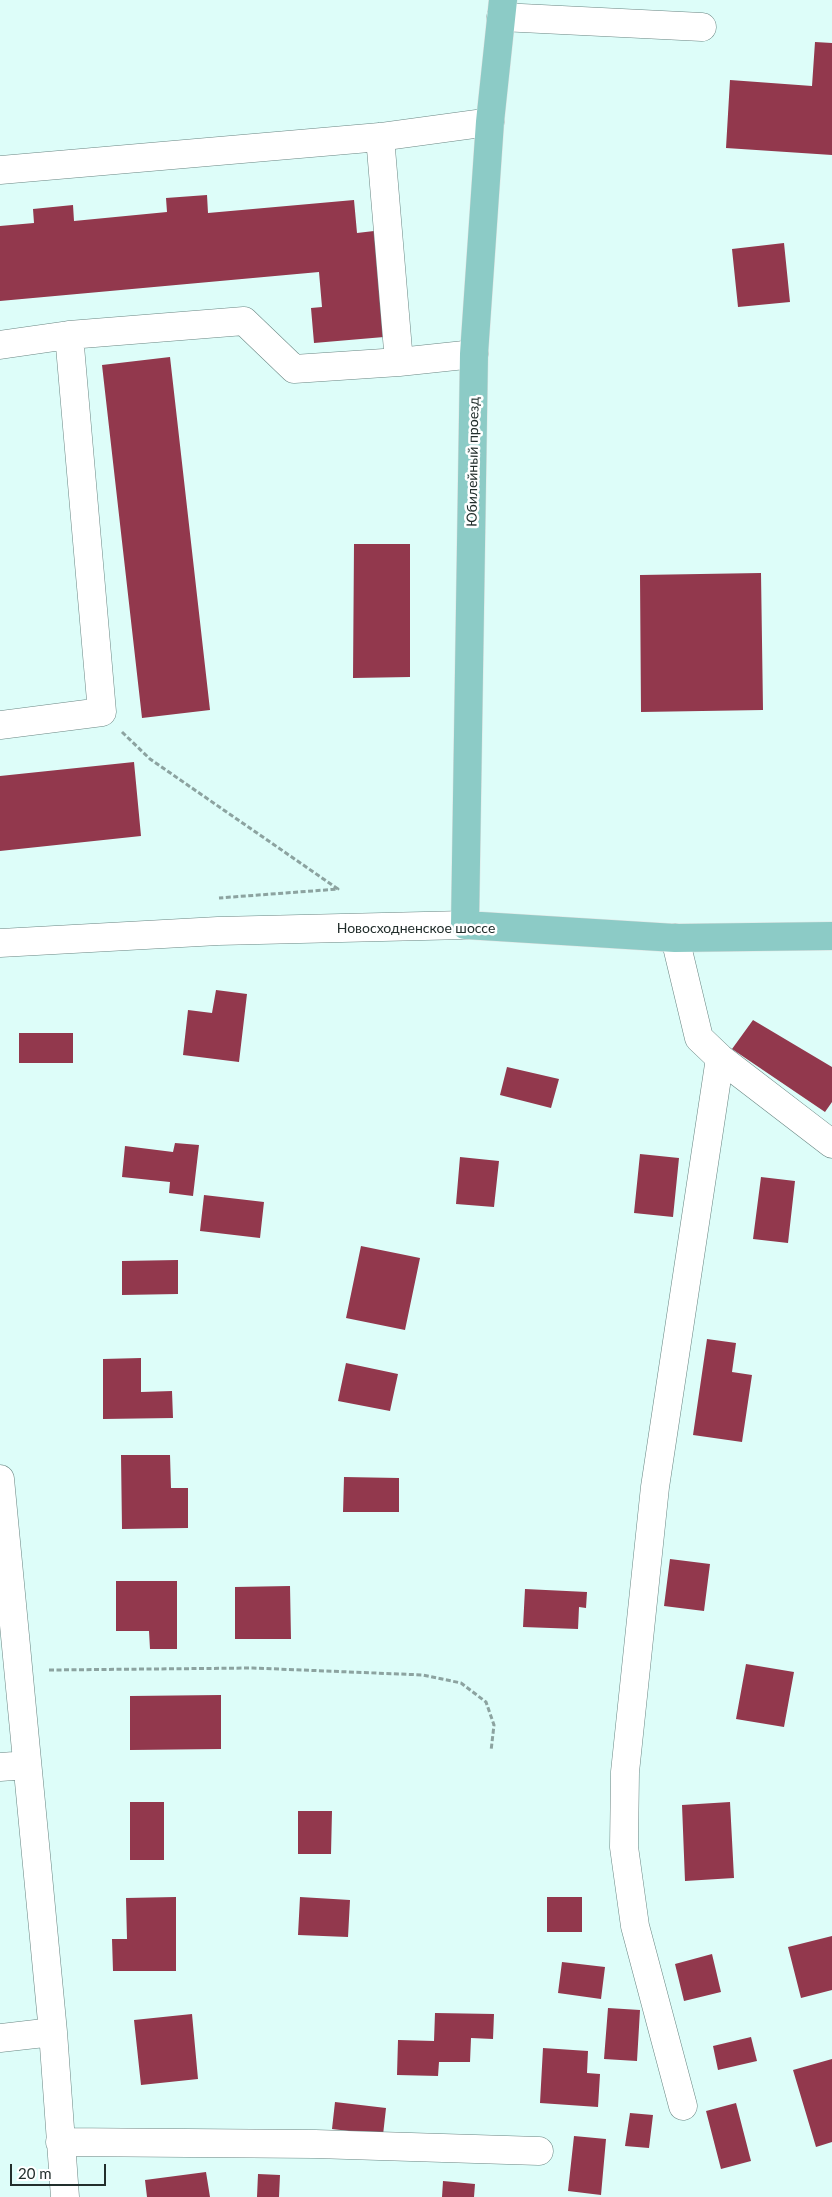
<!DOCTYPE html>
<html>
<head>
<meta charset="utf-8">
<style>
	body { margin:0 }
	#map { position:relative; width:832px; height:2197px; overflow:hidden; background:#ddfdf9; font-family:Lato,sans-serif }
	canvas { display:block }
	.scale { position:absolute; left:10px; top:2164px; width:96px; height:22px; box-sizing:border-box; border:2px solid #222e2c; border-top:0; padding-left:6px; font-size:15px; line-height:18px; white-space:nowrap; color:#222e2c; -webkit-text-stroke:4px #fff; paint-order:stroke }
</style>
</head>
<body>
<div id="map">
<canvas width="832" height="2197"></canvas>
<div class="scale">20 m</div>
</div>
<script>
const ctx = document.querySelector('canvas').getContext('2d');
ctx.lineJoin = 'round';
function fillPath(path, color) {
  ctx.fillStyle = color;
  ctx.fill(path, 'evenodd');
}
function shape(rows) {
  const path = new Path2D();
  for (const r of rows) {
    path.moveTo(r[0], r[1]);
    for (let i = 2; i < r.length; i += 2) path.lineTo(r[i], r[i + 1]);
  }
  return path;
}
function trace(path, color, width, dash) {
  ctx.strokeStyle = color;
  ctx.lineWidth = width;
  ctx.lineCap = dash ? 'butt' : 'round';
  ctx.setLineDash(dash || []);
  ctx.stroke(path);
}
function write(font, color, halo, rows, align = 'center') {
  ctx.font = font + ' Lato,sans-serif';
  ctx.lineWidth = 5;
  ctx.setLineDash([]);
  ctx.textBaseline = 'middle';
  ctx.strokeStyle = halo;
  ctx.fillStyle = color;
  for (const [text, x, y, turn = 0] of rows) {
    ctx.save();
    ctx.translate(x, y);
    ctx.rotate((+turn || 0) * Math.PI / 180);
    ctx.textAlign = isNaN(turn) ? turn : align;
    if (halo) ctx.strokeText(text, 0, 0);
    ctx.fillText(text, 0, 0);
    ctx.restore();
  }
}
fillPath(shape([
	[815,42,832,43,832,155,726,148,730,80,812,86],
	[207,195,208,213,354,200,357,233,374,231,384,337,314,343,311,308,322,307,319,272,0,301,0,226,34,223,33,209,73,205,74,221,167,212,166,198],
	[784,243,790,302,738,307,732,249],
	[170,357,210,710,142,718,102,365],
	[354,544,410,544,410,677,353,678],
	[761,573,763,710,641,712,640,575],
	[134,762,141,836,0,851,0,776],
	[216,990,247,994,239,1062,183,1055,188,1010,212,1013],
	[753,1020,832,1067,832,1102,825,1112,732,1049],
	[19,1033,73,1033,73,1063,19,1063],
	[507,1067,559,1079,551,1108,500,1095],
	[175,1143,199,1145,193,1196,169,1193,170,1182,122,1177,125,1146,173,1152],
	[640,1154,679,1158,673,1217,634,1213],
	[460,1157,499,1161,494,1207,456,1204],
	[761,1177,795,1181,788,1243,753,1239],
	[204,1195,264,1202,260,1238,200,1231],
	[361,1246,420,1258,405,1330,346,1318],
	[178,1260,178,1294,122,1295,122,1261],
	[707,1339,736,1343,732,1372,752,1375,742,1442,693,1435],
	[141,1358,141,1392,172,1391,173,1418,103,1419,103,1359],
	[346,1363,398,1374,390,1411,338,1401],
	[121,1455,170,1455,171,1488,188,1488,188,1528,122,1529],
	[344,1477,399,1478,399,1512,343,1512],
	[670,1559,710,1564,704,1611,664,1606],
	[116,1581,177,1581,177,1649,150,1649,149,1631,116,1631],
	[290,1586,291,1639,235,1639,235,1587],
	[525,1589,587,1592,586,1608,579,1607,578,1629,523,1627],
	[746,1664,794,1672,784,1727,736,1719],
	[221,1695,221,1749,130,1750,130,1696],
	[130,1802,164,1802,164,1860,130,1860],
	[730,1802,734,1878,685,1881,682,1805],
	[298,1811,332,1811,331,1854,298,1854],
	[176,1897,176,1971,113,1971,112,1939,127,1939,126,1898],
	[300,1897,350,1900,348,1937,298,1935],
	[547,1897,582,1897,582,1932,547,1932],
	[832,1936,832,1990,801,1998,788,1947],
	[712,1954,721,1992,684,2001,675,1964],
	[562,1962,605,1967,601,1999,558,1993],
	[608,2008,640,2010,637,2061,604,2059],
	[435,2013,494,2014,493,2039,471,2038,470,2062,439,2062,438,2076,397,2075,398,2040,434,2041],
	[192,2014,198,2079,141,2085,134,2020],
	[751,2037,757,2061,718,2070,713,2046],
	[543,2048,588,2051,587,2073,600,2074,598,2107,540,2103],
	[832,2059,832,2142,816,2147,793,2070],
	[335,2102,386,2108,383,2135,332,2129],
	[736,2103,751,2161,721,2169,706,2111],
	[630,2113,653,2115,649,2148,625,2146],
	[574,2136,606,2139,601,2195,568,2191],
	[206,2172,210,2197,147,2197,145,2180],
	[258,2174,280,2175,279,2197,257,2197],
	[443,2181,475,2184,474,2197,442,2197]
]), '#92384d');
const minor = shape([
	[501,17,702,27],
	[380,137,399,362],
	[0,170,380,137,490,122],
	[0,345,69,335,244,321,294,369,399,362,474,354],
	[0,725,102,712,69,335],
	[675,938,699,1038,720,1058,832,1144],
	[0,943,218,931,465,925],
	[0,1479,53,2032,65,2197],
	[0,1767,27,1765],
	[0,2038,53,2032],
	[683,2106,635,1926,624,1847,625,1772,655,1487,720,1058],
	[60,2142,315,2144,539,2151]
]);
const major = shape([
	[503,0,490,122,474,354,465,925,675,938,832,936]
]);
trace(minor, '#6a8683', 29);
trace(major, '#e0e2e1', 29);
trace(shape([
	[122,732,150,759,338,889,219,898],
	[49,1670,253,1668,423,1675,461,1683,486,1702,494,1725,491,1751]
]), '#8ca3a0', 3, [5, 2.5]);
trace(minor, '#fff', 28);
trace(major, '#8ccbc6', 28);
write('14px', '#222e2c', '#fff', [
	["Юбилейный проезд",473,462,-89],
	["Новосходненское шоссе",416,928]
]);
</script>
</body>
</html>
